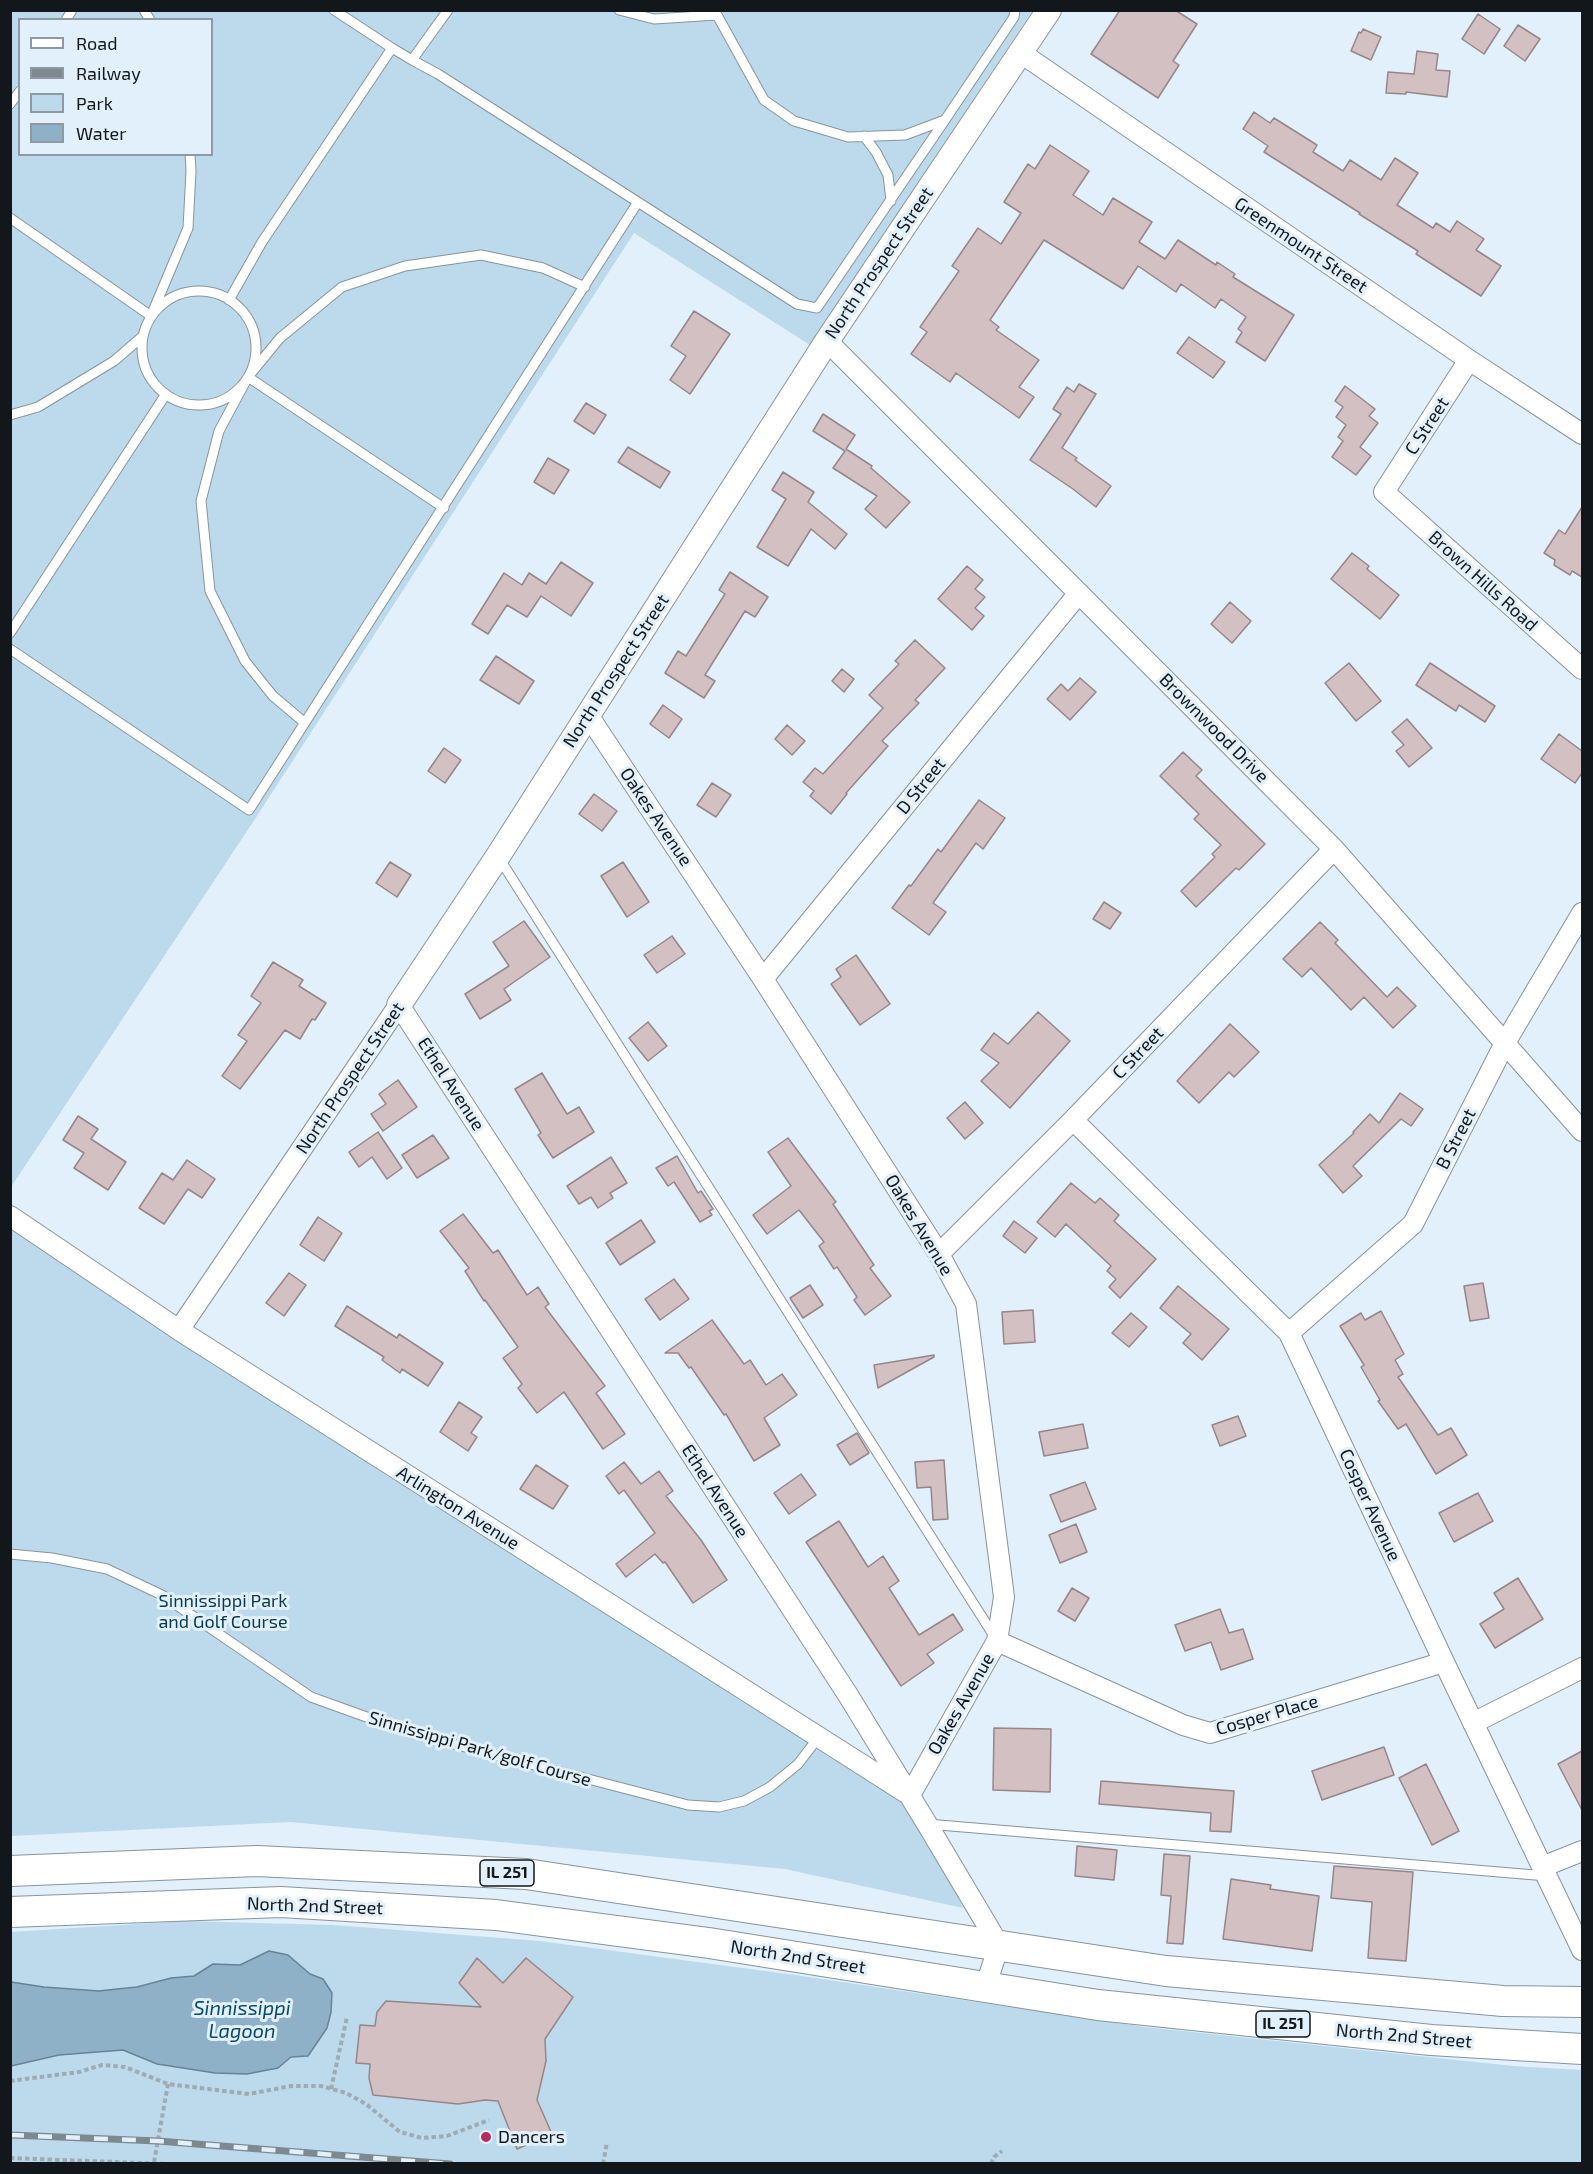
<!DOCTYPE html>
<html>
<head>
<meta charset="utf-8">
<style>
	body { margin:0 }
	#map { position:relative; width:1593px; height:2174px; overflow:hidden; background:#e1f0fa; font-family:"Exo 2",sans-serif }
	canvas { display:block }
	.frame { position:absolute; inset:0; border:12px solid #12171b; pointer-events:none }
	.legend { position:absolute; left:18px; top:18px; width:195px; height:138px; box-sizing:border-box; background:#e1f0fa; border:2px solid #8e99a1; margin:0; padding:8px 10px; list-style:none; font-size:18px; color:#12171b }
	.legend li { display:flex; align-items:center; gap:12px; height:30px }
	.legend b { width:30px; border:2px solid #8e99a1 }
</style>
</head>
<body>
<div id="map">
<canvas width="1593" height="2174"></canvas>
<div class="frame"></div>
<ul class="legend">
<li><b style="height:8px;background:#fff"></b>Road</li>
<li><b style="height:8px;background:#7d888f"></b>Railway</li>
<li><b style="height:16px;background:#bddaed"></b>Park</li>
<li><b style="height:16px;background:#8eb1c8"></b>Water</li>
</ul>
</div>
<script>
const ctx = document.querySelector('canvas').getContext('2d');
ctx.lineJoin = 'round';
function fillPath(path, color) {
  ctx.fillStyle = color;
  ctx.fill(path, 'evenodd');
}
function shape(rows) {
  const path = new Path2D();
  for (const r of rows) {
    if (r.length === 3) {
      path.moveTo(r[0] + r[2], r[1]);
      path.arc(r[0], r[1], r[2], 0, 2 * Math.PI);
      continue;
    }
    path.moveTo(r[0], r[1]);
    for (let i = 2; i < r.length; i += 2) path.lineTo(r[i], r[i + 1]);
  }
  return path;
}
function trace(path, color, width, dash) {
  ctx.strokeStyle = color;
  ctx.lineWidth = width;
  ctx.lineCap = dash ? 'butt' : 'round';
  ctx.setLineDash(dash || []);
  ctx.stroke(path);
}
function write(font, color, halo, rows, align = 'center') {
  ctx.font = font + ' "Exo 2",sans-serif';
  ctx.lineWidth = 6;
  ctx.setLineDash([]);
  ctx.textBaseline = 'middle';
  ctx.strokeStyle = halo;
  ctx.fillStyle = color;
  for (const [text, x, y, turn = 0] of rows) {
    ctx.save();
    ctx.translate(x, y);
    ctx.rotate((+turn || 0) * Math.PI / 180);
    ctx.textAlign = isNaN(turn) ? turn : align;
    if (halo) ctx.strokeText(text, 0, 0);
    ctx.fillText(text, 0, 0);
    ctx.restore();
  }
}
fillPath(shape([
	[11,11,1032,11,810,345,634,233,255,819,11,1187],
	[20,20,212,20,212,154,20,154],
	[11,1216,910,1795,963,1908,785,1869,290,1822,11,1836],
	[185,1921,334,1925,540,1941,795,1975,1145,2027,1513,2066,1582,2070,1582,2163,11,2164,11,1932]
]), '#bddaed');
const water = shape([
	[269,1951,288,1955,310,1974,323,1979,332,1993,331,2012,327,2028,308,2056,291,2057,278,2068,247,2074,215,2073,157,2064,123,2050,59,2055,11,2066,11,1982,44,1987,99,1991,117,1989,137,1987,171,1978,194,1976,213,1964,240,1965,269,1951]
]);
fillPath(water, '#8eb1c8');
trace(water, '#698394', 1.5);
const building = shape([
	[1120,10,1175,10,1197,24,1173,61,1179,65,1158,98,1091,54,1120,10],
	[1478,14,1500,29,1484,54,1462,39,1478,14],
	[1518,25,1540,39,1525,61,1504,46,1518,25],
	[1363,29,1381,37,1371,60,1351,51,1359,32,1361,33,1363,29],
	[1417,51,1438,54,1436,70,1450,71,1447,97,1406,92,1406,94,1386,93,1388,72,1414,74,1417,51],
	[1254,112,1270,123,1274,118,1317,145,1313,152,1343,171,1350,160,1381,180,1395,158,1418,173,1397,205,1433,228,1436,223,1450,232,1457,221,1484,239,1476,250,1501,266,1481,296,1416,254,1418,251,1359,214,1360,213,1264,152,1268,146,1243,129,1254,112],
	[1050,145,1089,171,1073,195,1103,215,1113,198,1152,222,1139,242,1165,259,1178,240,1216,265,1217,262,1235,274,1233,277,1294,315,1265,361,1236,342,1242,332,1238,329,1246,317,1221,299,1215,308,1181,284,1176,292,1138,266,1123,289,1044,240,990,320,999,327,996,330,1039,360,1019,387,1034,397,1019,418,956,373,950,382,911,354,927,332,920,327,959,271,952,266,978,228,1001,244,1021,213,1004,202,1028,164,1035,169,1050,145],
	[694,311,730,334,690,394,670,380,686,356,671,346,694,311],
	[1189,337,1225,362,1213,378,1177,353,1189,337],
	[1079,384,1096,394,1062,448,1077,458,1075,460,1111,486,1096,507,1073,489,1030,460,1061,414,1053,409,1067,387,1074,392,1079,384],
	[1345,386,1375,409,1369,416,1378,423,1360,447,1371,456,1356,475,1332,457,1343,441,1338,437,1346,425,1336,417,1343,407,1335,401,1345,386],
	[586,403,606,415,594,434,574,421,586,403],
	[823,414,855,435,846,449,872,466,871,468,910,502,886,528,865,509,877,496,833,468,845,451,813,431,823,414],
	[628,447,670,472,660,488,618,462,628,447],
	[548,458,569,470,554,494,534,482,548,458],
	[783,472,814,492,808,502,847,534,835,549,811,529,788,566,757,547,786,499,772,490,783,472],
	[1582,507,1582,577,1572,571,1570,575,1554,565,1555,560,1544,553,1559,530,1565,534,1582,507],
	[1352,553,1369,566,1367,569,1399,595,1380,619,1331,579,1352,553],
	[561,562,593,583,571,616,541,596,527,617,507,605,488,634,472,624,504,573,522,585,529,573,546,584,561,562],
	[967,566,983,580,975,589,985,597,975,608,984,616,972,630,938,599,967,566],
	[730,572,768,597,755,617,745,611,705,675,715,681,704,698,665,673,678,651,686,656,725,594,719,590,730,572],
	[1230,602,1251,621,1232,643,1211,624,1230,602],
	[915,640,945,668,915,700,919,703,882,741,888,746,846,793,847,794,831,814,810,796,814,791,803,782,815,768,823,774,883,708,869,695,899,664,895,661,915,640],
	[496,656,534,681,519,704,480,680,496,656],
	[1349,663,1381,701,1356,721,1325,683,1349,663],
	[1430,663,1495,706,1485,722,1459,705,1456,711,1416,685,1430,663],
	[842,669,854,679,844,692,832,681,842,669],
	[1080,678,1096,692,1070,720,1047,699,1061,684,1068,691,1080,678],
	[663,705,682,719,669,738,650,724,663,705],
	[1407,719,1432,748,1409,767,1396,751,1404,745,1392,732,1407,719],
	[787,725,805,741,792,755,775,739,787,725],
	[1559,734,1582,751,1582,773,1575,783,1541,759,1559,734],
	[444,748,461,760,445,783,428,771,444,748],
	[1183,752,1202,770,1196,776,1265,844,1239,870,1236,868,1196,907,1181,891,1215,857,1212,854,1221,845,1194,819,1199,814,1160,776,1183,752],
	[712,783,731,795,716,817,697,805,712,783],
	[594,794,617,811,602,831,579,814,594,794],
	[979,800,1005,818,983,849,976,843,933,903,946,912,929,935,892,908,909,885,911,886,938,849,941,852,979,800],
	[390,862,411,875,397,897,376,883,390,862],
	[623,862,649,902,627,917,601,876,623,862],
	[1104,902,1121,913,1110,929,1093,919,1104,902],
	[524,921,550,957,504,989,511,1000,480,1019,465,994,509,966,493,942,524,921],
	[1320,922,1338,940,1335,943,1387,997,1397,987,1416,1006,1393,1028,1364,997,1351,1010,1311,968,1302,977,1283,959,1320,922],
	[672,936,685,954,657,973,644,955,672,936],
	[856,955,890,1004,860,1025,831,984,841,977,836,969,856,955],
	[273,962,303,980,299,986,326,1003,315,1020,312,1019,300,1039,285,1030,240,1089,222,1076,247,1041,238,1035,261,1003,251,996,273,962],
	[1038,1012,1070,1041,1010,1108,981,1081,999,1063,981,1050,994,1033,1008,1044,1038,1012],
	[648,1022,667,1046,648,1061,629,1038,648,1022],
	[1230,1024,1259,1052,1234,1077,1229,1072,1199,1103,1177,1081,1230,1024],
	[542,1073,567,1114,579,1107,594,1132,553,1158,538,1135,541,1133,515,1089,542,1073],
	[398,1080,417,1107,383,1131,371,1114,386,1104,379,1094,398,1080],
	[1400,1093,1423,1109,1411,1126,1401,1119,1353,1166,1362,1176,1343,1193,1319,1165,1354,1133,1353,1132,1370,1114,1379,1123,1400,1093],
	[965,1102,983,1123,965,1139,947,1118,965,1102],
	[78,1116,98,1129,91,1139,126,1162,108,1190,74,1168,84,1153,63,1140,78,1116],
	[378,1132,402,1168,387,1179,372,1157,359,1167,349,1152,378,1132],
	[433,1135,449,1158,417,1178,402,1155,433,1135],
	[788,1138,836,1202,833,1204,874,1265,870,1268,891,1296,865,1315,854,1300,857,1297,837,1267,834,1269,819,1246,824,1242,799,1210,767,1234,753,1215,791,1186,768,1152,788,1138],
	[677,1156,698,1193,701,1191,713,1209,709,1211,712,1215,700,1222,674,1182,668,1186,656,1168,677,1156],
	[611,1157,627,1183,610,1193,613,1198,598,1208,591,1197,579,1204,567,1186,611,1157],
	[187,1160,215,1179,202,1198,188,1189,164,1224,139,1208,162,1173,173,1180,187,1160],
	[1071,1183,1095,1203,1100,1198,1119,1215,1114,1221,1156,1259,1120,1298,1109,1287,1116,1279,1107,1271,1111,1266,1066,1224,1055,1237,1037,1222,1071,1183],
	[463,1214,493,1253,498,1250,527,1295,538,1287,549,1304,545,1307,605,1386,596,1393,625,1434,603,1449,564,1392,537,1413,518,1388,522,1384,503,1358,518,1347,485,1300,484,1301,465,1271,469,1268,440,1231,463,1214],
	[318,1217,342,1233,324,1261,300,1245,318,1217],
	[641,1220,655,1242,620,1265,606,1243,641,1220],
	[1014,1221,1037,1238,1025,1253,1003,1236,1014,1221],
	[289,1273,306,1285,284,1316,266,1303,289,1273],
	[674,1279,689,1299,660,1320,645,1299,674,1279],
	[1483,1283,1489,1318,1470,1321,1464,1286,1483,1283],
	[810,1285,823,1305,803,1318,790,1298,810,1285],
	[1178,1286,1229,1329,1202,1360,1183,1343,1191,1334,1160,1308,1178,1286],
	[347,1306,397,1338,399,1334,443,1363,428,1386,402,1369,400,1373,382,1360,384,1357,335,1326,347,1306],
	[1033,1310,1035,1342,1004,1344,1002,1312,1033,1310],
	[1381,1311,1404,1354,1395,1360,1403,1374,1398,1377,1438,1435,1451,1428,1467,1455,1436,1474,1406,1424,1398,1429,1378,1401,1380,1400,1361,1367,1364,1365,1340,1326,1361,1313,1365,1320,1381,1311],
	[1131,1313,1147,1327,1129,1347,1112,1333,1131,1313],
	[712,1320,744,1364,750,1360,766,1385,782,1374,797,1395,764,1418,780,1445,754,1461,726,1414,724,1415,691,1367,689,1368,678,1353,665,1353,712,1320],
	[934,1355,934,1357,878,1388,874,1365,934,1355],
	[459,1402,482,1417,471,1433,477,1437,468,1451,440,1432,459,1402],
	[1238,1416,1246,1436,1220,1446,1212,1425,1238,1416],
	[1083,1424,1088,1448,1044,1456,1039,1432,1083,1424],
	[857,1433,869,1453,850,1465,837,1445,857,1433],
	[944,1460,948,1519,933,1520,931,1487,917,1488,915,1462,944,1460],
	[624,1462,641,1484,659,1471,673,1491,666,1496,701,1540,727,1580,693,1603,665,1562,663,1563,655,1554,626,1577,616,1564,655,1533,624,1490,619,1494,606,1476,624,1462],
	[536,1465,568,1486,553,1509,520,1489,536,1465],
	[801,1474,816,1495,789,1514,774,1493,801,1474],
	[1085,1482,1096,1509,1061,1522,1050,1495,1085,1482],
	[1478,1493,1493,1521,1454,1542,1439,1513,1478,1493],
	[839,1521,868,1567,883,1556,899,1581,889,1588,919,1635,953,1614,963,1630,927,1654,934,1663,901,1686,806,1542,839,1521],
	[1076,1524,1087,1552,1060,1563,1049,1535,1076,1524],
	[1518,1578,1543,1619,1495,1648,1480,1624,1504,1609,1494,1593,1518,1578],
	[1072,1588,1089,1598,1075,1621,1058,1611,1072,1588],
	[1220,1609,1229,1633,1243,1629,1253,1659,1221,1670,1211,1642,1185,1651,1175,1625,1220,1609],
	[994,1728,1051,1729,1050,1792,993,1790,994,1728],
	[1384,1747,1394,1775,1322,1800,1312,1771,1384,1747],
	[1582,1751,1582,1810,1558,1764,1582,1751],
	[1426,1764,1459,1831,1432,1845,1399,1778,1426,1764],
	[1101,1781,1234,1791,1231,1832,1210,1831,1211,1813,1099,1804,1101,1781],
	[1077,1846,1117,1850,1114,1880,1075,1876,1077,1846],
	[1164,1854,1190,1856,1183,1944,1167,1943,1171,1896,1161,1895,1164,1854],
	[1334,1866,1413,1872,1406,1961,1368,1958,1372,1902,1331,1898,1334,1866],
	[1231,1879,1271,1885,1270,1889,1319,1896,1312,1951,1223,1939,1231,1879],
	[477,1958,503,1983,526,1958,573,1997,545,2039,546,2061,537,2100,552,2134,517,2149,498,2101,485,2100,458,2104,373,2095,369,2078,370,2064,356,2063,360,2025,375,2026,377,2012,386,2001,481,2007,459,1983,477,1958]
]);
fillPath(building, '#d2c0c3');
trace(building, '#978689', 1.5);
const service = shape([
	[144,10,150,20],
	[619,10,654,19,717,15,764,100,794,121,848,137,905,135,945,120,1014,17,1015,10],
	[66,20,72,10],
	[392,48,412,60,448,10],
	[412,60,438,74,797,304,817,308,945,120],
	[10,104,20,91],
	[864,136,876,152,888,175,891,201],
	[10,218,151,316,188,228,191,171,190,154],
	[199,348,57],
	[229,300,262,242,392,48,334,10],
	[248,377,444,508],
	[10,415,38,407,114,361,143,336],
	[10,633,166,394],
	[10,649,249,810,638,202],
	[305,723,273,696,245,661,210,591,201,501,219,431,248,377,280,338,342,287,405,266,481,255,543,268,585,287],
	[499,858,996,1639],
	[10,1554,52,1558,107,1569,162,1595,311,1697,411,1733,688,1805,719,1807,744,1801,770,1787,798,1764,818,1738],
	[927,1824,1547,1876]
]);
const minor = shape([
	[1021,53,1469,360,1582,434],
	[827,341,1334,849,1582,1131],
	[1469,360,1384,492,1582,669],
	[588,715,763,979,939,1254,966,1304,1004,1597,997,1641,910,1795],
	[763,979,1079,593],
	[1073,1120,1289,1333,1444,1662,1582,1950],
	[10,1216,179,1330,905,1792],
	[939,1254,1073,1120,1334,849],
	[179,1330,399,1005,848,1695,927,1824,999,1945,985,1988],
	[1289,1333,1413,1224,1505,1043,1582,913],
	[997,1641,1183,1725,1210,1733,1444,1662],
	[1473,1723,1582,1668],
	[1542,1867,1582,1851]
]);
const tertiary = shape([
	[399,1005,498,856,827,341,1049,10]
]);
const primary = shape([
	[10,1871,257,1861,526,1874,1166,1971,1503,2001,1582,2002],
	[10,1912,281,1902,496,1915,709,1943,1098,2005,1431,2040,1582,2049]
]);
trace(service, '#87949e', 11);
trace(minor, '#87949e', 22);
trace(tertiary, '#87949e', 26);
trace(primary, '#87949e', 32);
trace(shape([
	[10,2081,79,2072,102,2065,125,2067,168,2084,249,2094,291,2086,321,2086,346,2093,366,2104,400,2132,422,2138,447,2136,489,2120],
	[331,2089,347,2017],
	[10,2158,168,2164],
	[154,2162,168,2084],
	[603,2164,607,2142],
	[991,2164,994,2157,1002,2151]
]), '#9fabb3', 4, [4.5, 3]);
trace(service, '#fff', 9);
trace(minor, '#fff', 20);
trace(tertiary, '#fff', 24);
trace(primary, '#fff', 30);
const rail = shape([
	[10,2135,158,2141,450,2164]
]);
trace(rail, '#7d888f', 7);
trace(rail, '#e1f0fa', 4.5, [14]);
for (const [x, y, r, color] of [
	[486,2137,6,"#b82a59"]
]) {
  const dot = new Path2D();
  dot.arc(x, y, r, 0, 2 * Math.PI);
  ctx.fillStyle = color;
  ctx.fill(dot);
  trace(dot, '#e1f0fa', 2);
}
for (const [x, y, w] of [
	[507,1873,54],
	[1283,2024,54]
]) {
  const box = new Path2D();
  box.roundRect(x - w / 2, y - 13, w, 26, 4.5);
  ctx.fillStyle = '#e1f0fa';
  ctx.fill(box);
  trace(box, '#12171b', 1.5);
}
write('bold 16px', '#12171b', null, [
	["IL 251",507,1873],
	["IL 251",1283,2024]
]);
write('18px', '#12171b', '#e1f0fa', [
	["Greenmount Street",1301,245,34],
	["North Prospect Street",879,263,-56],
	["C Street",1427,426,-57],
	["Brown Hills Road",1483,581,42],
	["North Prospect Street",616,671,-57],
	["Brownwood Drive",1214,728,45],
	["D Street",921,786,-51],
	["Oakes Avenue",656,817,56],
	["C Street",1138,1053,-46],
	["North Prospect Street",350,1078,-56],
	["Ethel Avenue",451,1084,57],
	["B Street",1456,1139,-63],
	["Oakes Avenue",919,1225,59],
	["Ethel Avenue",715,1491,57],
	["Cosper Avenue",1370,1505,65],
	["Arlington Avenue",458,1508,32],
	["Oakes Avenue",961,1704,-60],
	["Cosper Place",1267,1715,-16],
	["Sinnissippi Park/golf Course",480,1749,16],
	["North 2nd Street",315,1906,2],
	["North 2nd Street",798,1957,9],
	["North 2nd Street",1404,2036,5]
]);
write('18px', '#073850', '#e1f0fa', [
	["Sinnissippi Park",223,1601],
	["and Golf Course",223,1622]
]);
write('18px', '#12171b', '#e1f0fa', [
	["Dancers",498,2137]
], 'left');
write('italic 20px', '#084a6b', '#e1f0fa', [
	["Sinnissippi",242,2008],
	["Lagoon",242,2031]
]);
</script>
</body>
</html>
